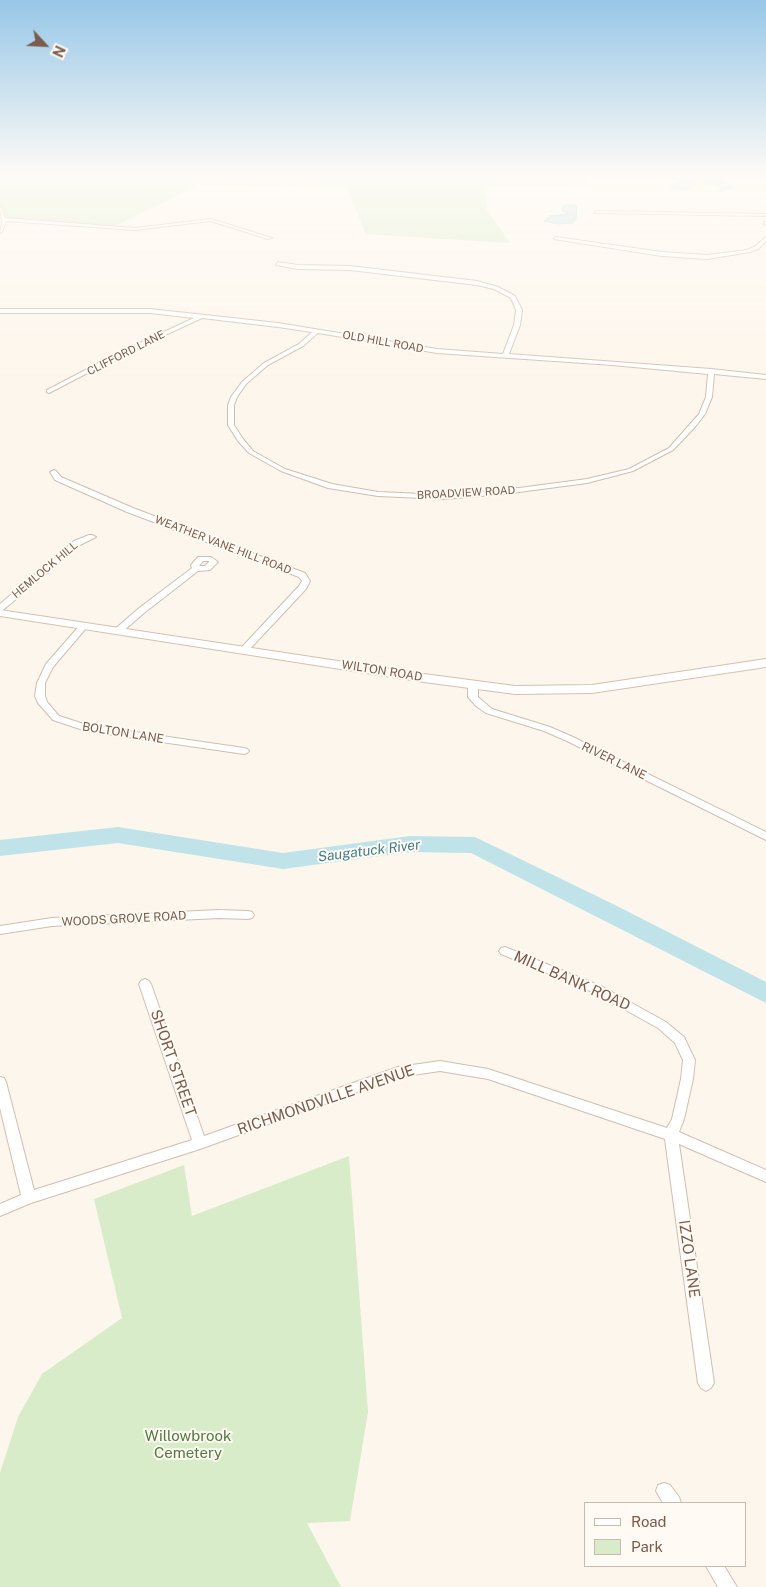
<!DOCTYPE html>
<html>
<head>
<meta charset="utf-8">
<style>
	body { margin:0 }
	#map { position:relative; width:766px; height:1587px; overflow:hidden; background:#fdf6ec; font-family:"Public Sans",sans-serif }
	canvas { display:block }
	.legend { position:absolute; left:584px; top:1502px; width:162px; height:65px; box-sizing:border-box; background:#fffaf3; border:1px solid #cabbb1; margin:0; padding:6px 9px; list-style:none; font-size:15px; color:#7a5c4d }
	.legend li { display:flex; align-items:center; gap:10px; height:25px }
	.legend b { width:25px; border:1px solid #cabbb1 }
	.north { position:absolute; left:20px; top:20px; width:50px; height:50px; -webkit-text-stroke:4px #fffaf3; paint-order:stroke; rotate:115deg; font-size:14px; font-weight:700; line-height:20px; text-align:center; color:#7a5c4d }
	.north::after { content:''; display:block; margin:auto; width:18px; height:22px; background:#7a5c4d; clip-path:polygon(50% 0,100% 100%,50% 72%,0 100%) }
</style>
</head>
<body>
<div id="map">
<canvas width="766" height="1587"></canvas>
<ul class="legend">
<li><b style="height:6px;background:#fff"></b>Road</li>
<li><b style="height:14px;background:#d8ecc9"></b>Park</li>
</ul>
<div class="north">N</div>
</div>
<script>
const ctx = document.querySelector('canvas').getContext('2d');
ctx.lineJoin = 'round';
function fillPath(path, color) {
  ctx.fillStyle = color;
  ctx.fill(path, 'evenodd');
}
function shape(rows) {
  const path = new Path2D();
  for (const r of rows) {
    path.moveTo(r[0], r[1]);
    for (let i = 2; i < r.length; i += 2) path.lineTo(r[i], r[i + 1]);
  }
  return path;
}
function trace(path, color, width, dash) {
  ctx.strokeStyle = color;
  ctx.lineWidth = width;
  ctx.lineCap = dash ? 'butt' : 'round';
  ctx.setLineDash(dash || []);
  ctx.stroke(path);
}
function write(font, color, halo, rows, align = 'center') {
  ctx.font = font + ' "Public Sans",sans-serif';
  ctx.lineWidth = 4;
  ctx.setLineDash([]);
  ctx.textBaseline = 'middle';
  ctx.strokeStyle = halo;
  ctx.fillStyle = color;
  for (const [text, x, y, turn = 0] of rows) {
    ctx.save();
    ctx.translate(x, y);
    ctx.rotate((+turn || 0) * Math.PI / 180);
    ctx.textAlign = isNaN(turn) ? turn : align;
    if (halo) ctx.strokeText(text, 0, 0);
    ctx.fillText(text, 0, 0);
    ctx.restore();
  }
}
fillPath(shape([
	[0,175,587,175,589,187,485,186,487,210,510,243,366,234,347,188,196,185,174,198,110,228,4,219,0,209],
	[349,1156,368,1412,350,1521,307,1523,341,1587,0,1587,0,1473,18,1417,42,1374,122,1318,94,1199,184,1165,192,1216]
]), '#d8ecc9');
const water = shape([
	[662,175,710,175,733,187,721,192,719,192,721,188,719,186,700,181,687,190,674,190,670,186,683,181,662,175],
	[565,205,577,206,576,219,573,223,557,224,544,221,550,216,568,214,561,210,565,205]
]);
fillPath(water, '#bfe3e8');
trace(water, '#a5d3da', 1);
fillPath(shape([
	[118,827,283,853,410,836,475,837,615,905,766,982,766,1003,471,853,410,852,283,869,118,843,0,856,0,840,118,827]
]), '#bfe3e8');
const minor = shape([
	[0,207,2,208,5,218,135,228,211,219,272,238,268,239,211,221,135,230,6,221,2,232,0,233,2,222,0,207],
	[596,211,766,214,766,216,594,213,596,211],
	[764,222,766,222,766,225,764,224,764,222],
	[556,237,662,252,707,255,747,250,754,247,766,237,766,241,758,249,750,252,707,259,662,256,554,239,556,237],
	[278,262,298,265,350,266,477,281,498,287,515,296,522,310,520,325,509,354,711,369,766,375,766,379,714,374,712,397,705,414,695,427,673,450,633,471,587,483,504,494,445,499,378,496,328,488,281,471,249,453,238,441,228,425,228,405,231,397,242,382,264,363,299,344,312,332,278,327,202,318,122,355,49,393,47,392,47,390,118,353,194,318,150,313,0,313,0,309,150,309,278,323,437,349,503,354,514,325,516,310,511,298,494,289,477,285,350,270,298,269,276,265,278,262],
	[318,333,437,353,612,365,708,374,706,397,699,414,669,448,629,469,587,479,504,490,445,495,378,492,332,484,285,469,253,451,243,439,234,425,234,405,237,397,246,384,268,365,303,346,318,333],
	[54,470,56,471,61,477,133,508,305,573,310,581,306,589,247,652,241,652,240,650,241,648,299,586,302,581,299,577,127,512,55,480,50,472,54,470],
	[89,535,92,535,96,537,80,545,3,610,0,610,0,604,74,541,89,535],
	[198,557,211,557,218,562,210,570,198,571,144,613,121,633,115,633,115,629,138,609,192,568,191,565,198,557],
	[203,561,209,561,209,562,205,566,199,566,203,561],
	[84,623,88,626,53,667,45,683,45,696,47,702,59,716,87,725,244,748,247,749,249,751,247,753,244,754,86,731,53,720,38,703,35,696,37,683,46,664,81,624,84,623],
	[473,682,478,685,478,697,492,709,550,727,573,737,766,832,766,840,567,741,544,731,486,713,476,706,468,697,468,685,473,682],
	[219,910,248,911,252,912,254,915,252,918,248,919,219,918,52,926,0,934,0,926,52,918,219,910],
	[505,947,603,987,666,1022,684,1037,695,1060,693,1079,684,1119,679,1132,766,1170,766,1182,679,1144,714,1383,711,1388,706,1391,701,1388,698,1383,665,1139,488,1079,440,1071,399,1077,200,1149,31,1203,0,1216,0,1204,21,1195,0,1108,0,1077,4,1078,6,1082,34,1190,192,1140,139,984,141,981,145,979,149,981,151,984,204,1136,398,1067,440,1061,488,1069,667,1128,672,1119,681,1079,683,1060,675,1043,658,1028,595,993,501,954,499,951,501,948,505,947],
	[664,1483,670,1485,679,1497,681,1503,663,1503,656,1491,658,1485,664,1483],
	[706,1566,724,1566,737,1587,718,1587,706,1566]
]);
const secondary = shape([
	[0,610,424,674,515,686,592,685,766,659,766,667,592,693,515,694,424,682,0,616,0,610]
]);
trace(minor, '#d1beb0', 2);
trace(secondary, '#d6c0b0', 2);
fillPath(minor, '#fff');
fillPath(secondary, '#fff');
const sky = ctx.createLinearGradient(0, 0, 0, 397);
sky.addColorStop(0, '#97c7e8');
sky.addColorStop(0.44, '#fefbf6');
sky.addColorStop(1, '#fefbf600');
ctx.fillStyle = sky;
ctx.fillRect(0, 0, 766, 397);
write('11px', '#7a5c4d', '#fffaf3', [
	["OLD HILL ROAD",383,342,10],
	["CLIFFORD LANE",126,353,-27],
	["BROADVIEW ROAD",466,493,-3],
	["WEATHER VANE HILL ROAD",223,545,21],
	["HEMLOCK HILL",45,570,-40]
]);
write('12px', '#7a5c4d', '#fffaf3', [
	["WILTON ROAD",382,671,9],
	["BOLTON LANE",123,733,9],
	["RIVER LANE",614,761,26],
	["WOODS GROVE ROAD",124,919,-3]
]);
write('italic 14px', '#437c86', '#fffaf3', [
	["Saugatuck River",369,851,-7]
]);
write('15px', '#7a5c4d', '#fffaf3', [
	["MILL BANK ROAD",572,981,24],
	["SHORT STREET",173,1063,71],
	["RICHMONDVILLE AVENUE",326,1100,-19],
	["IZZO LANE",689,1259,82]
]);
write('15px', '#537a41', '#fffaf3', [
	["Willowbrook",188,1436],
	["Cemetery",188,1453]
]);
</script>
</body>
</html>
